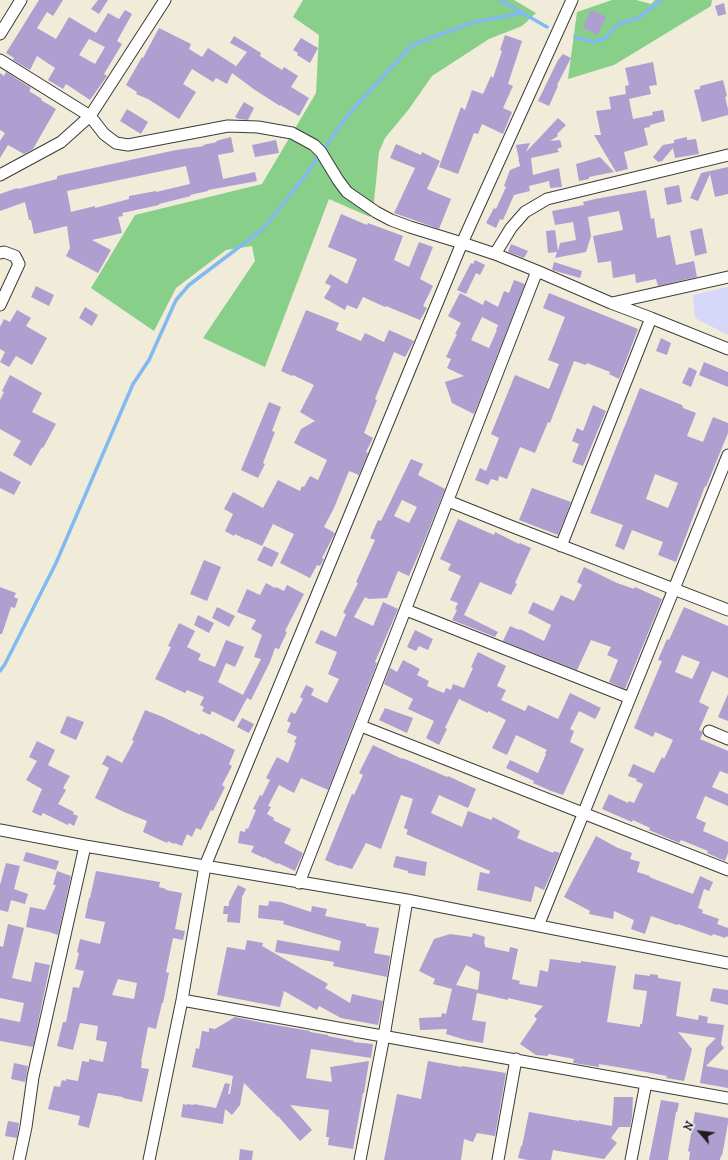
<!DOCTYPE html>
<html>
<head>
<meta charset="utf-8">
<style>
	body { margin:0 }
	#map { position:relative; width:728px; height:1160px; overflow:hidden; background:#f1ebd9; font-family:"IM FELL DW Pica",serif }
	canvas { display:block }
	.north { position:absolute; left:680px; top:1112px; width:40px; height:40px; -webkit-text-stroke:3px #f6f6f2; paint-order:stroke; rotate:298deg; font-size:11px; font-weight:700; line-height:16px; text-align:center; color:#1c1c1c }
	.north::after { content:''; display:block; margin:auto; width:14px; height:18px; background:#1c1c1c; clip-path:polygon(50% 0,100% 100%,50% 72%,0 100%) }
</style>
</head>
<body>
<div id="map">
<canvas width="728" height="1160"></canvas>
<div class="north">N</div>
</div>
<script>
const ctx = document.querySelector('canvas').getContext('2d');
ctx.lineJoin = 'round';
function fillPath(path, color) {
  ctx.fillStyle = color;
  ctx.fill(path, 'evenodd');
}
function shape(rows) {
  const path = new Path2D();
  for (const r of rows) {
    path.moveTo(r[0], r[1]);
    for (let i = 2; i < r.length; i += 2) path.lineTo(r[i], r[i + 1]);
  }
  return path;
}
function trace(path, color, width, dash) {
  ctx.strokeStyle = color;
  ctx.lineWidth = width;
  ctx.lineCap = dash ? 'butt' : 'round';
  ctx.setLineDash(dash || []);
  ctx.stroke(path);
}
fillPath(shape([
	[728,287,728,335,695,318,693,295]
]), '#d6d7f8');
fillPath(shape([
	[303,0,514,0,536,13,522,26,489,39,432,76,409,109,385,138,379,152,373,211,370,217,329,199,265,367,203,338,255,261,252,246,226,250,176,288,154,331,91,288,135,215,262,184,316,93,319,35,293,17],
	[612,0,636,0,651,4,655,0,712,0,711,6,614,65,568,79,577,12]
]), '#88cf89');
trace(shape([
	[500,0,547,27],
	[575,37,593,42,604,39,618,24,638,18,661,0],
	[0,671,5,664,56,563,133,384,149,360,176,300,189,285,263,229,305,176,347,116,412,45,474,22,523,13]
]), '#80baf1', 3.5);
fillPath(shape([
	[39,0,63,0,53,16,47,12,37,28,56,39,69,17,96,33,108,13,119,19,125,10,132,14,117,41,122,44,104,74,107,76,90,100,66,84,63,89,48,80,55,68,37,56,30,70,13,60,14,58,6,53],
	[89,39,105,47,95,64,79,55],
	[98,0,108,0,99,14,91,9],
	[724,3,726,14,718,16,715,6],
	[591,10,606,17,598,35,583,28],
	[159,28,191,44,189,49,202,57,208,48,236,66,234,69,247,52,230,43,234,36,261,53,260,56,282,70,284,67,298,76,291,87,309,98,299,116,280,105,280,106,255,90,232,73,227,84,216,78,213,82,192,69,183,84,196,92,179,119,148,99,136,94,137,92,126,85,142,57,143,58],
	[505,35,522,41,508,84,513,86,503,108,512,112,503,134,482,124,478,134,474,133,458,174,439,167,461,107,465,110,472,90,483,94,491,76,493,78,502,51,500,50],
	[301,38,318,48,310,63,297,55,298,53,293,50],
	[563,54,571,58,557,85,558,86,549,106,538,101,558,60],
	[653,62,657,85,649,86,651,94,629,99,633,119,653,115,652,112,663,110,665,121,650,125,650,127,644,128,648,145,624,152,628,169,616,172,594,135,601,135,596,111,611,109,609,97,626,94,625,86,629,85,625,68],
	[6,72,31,88,29,91,42,99,41,100,56,109,33,149,24,154,8,145,0,158,0,141,5,133,0,130,0,73,4,76],
	[723,80,727,96,725,97,728,109,728,115,702,122,694,90,700,89,700,86],
	[244,102,254,108,248,120,239,119,235,117],
	[127,109,148,122,141,134,120,121],
	[558,118,566,125,557,134,558,136,550,141,560,140,562,147,557,149,559,152,531,158,533,175,559,168,562,187,550,188,549,181,529,186,530,191,514,195,503,220,500,219,496,228,486,223,494,208,496,209,506,187,504,186,510,170,520,166,519,161,518,161,519,160,516,145,530,143,526,152],
	[231,137,234,152,218,155,223,179,255,172,257,181,208,190,208,191,190,195,191,196,159,204,159,205,122,213,123,216,118,217,122,233,92,240,111,250,98,273,66,256,70,248,67,226,34,234,31,220,29,220,25,202,0,211,0,194,17,188,18,189,57,179,57,176,176,150,204,146,203,145,217,142,216,141],
	[186,166,190,184,156,192,156,191,129,196,129,199,95,208,95,206,71,212,67,191],
	[687,137,687,140,696,139,699,154,675,158,673,148,662,161,658,162,653,157,663,145,674,143,674,140],
	[276,140,279,153,255,157,252,145],
	[396,144,421,155,422,152,440,161,427,189,451,199,439,229,394,213,415,168,390,158],
	[600,157,614,172,589,177,589,179,579,181,576,164],
	[728,167,728,194,715,197,710,174,698,201,690,198,701,173],
	[679,185,682,202,667,205,664,188],
	[646,190,651,219,654,218,657,238,670,235,676,265,694,261,697,277,658,286,656,279,636,283,635,274,613,278,611,261,598,263,593,236,623,230,619,211,588,217,591,236,586,252,555,258,557,252,548,253,546,231,555,230,558,251,560,243,576,240,573,222,555,225,552,211,584,205,583,202,595,199],
	[341,214,367,225,368,223,403,236,394,260,409,267,419,242,433,247,420,279,433,286,423,306,427,308,420,320,386,306,385,307,363,297,357,309,347,305,345,310,324,298,331,286,325,283,330,274,347,284,357,259,328,247],
	[702,228,707,253,695,256,690,231],
	[511,244,528,251,524,258,508,252],
	[475,260,485,265,480,275,476,273,466,294,457,290,471,263,473,264],
	[554,262,582,271,580,278,552,270],
	[514,280,525,284,474,414,452,403,445,382,464,376,447,368,451,359,446,357,457,334,455,334,461,323,448,316,460,293,483,305,485,300,498,307,504,291,509,293],
	[482,317,498,325,496,330,497,330,489,348,471,340],
	[36,286,54,295,49,306,31,297],
	[549,293,638,329,619,379,609,374,610,372,587,363,586,365,574,361,550,423,548,422,535,453,520,447,507,479,499,476,498,481,491,479,488,485,475,480,480,468,486,471,499,438,491,434,515,375,549,389,559,364,548,360,565,317,543,308],
	[85,307,98,315,92,326,79,318],
	[17,310,31,318,26,326,47,338,32,365,16,356,9,367,0,362,5,352,0,349,0,327,4,319,10,322],
	[306,310,339,323,336,330,361,341,365,333,384,342,389,330,414,341,405,357,394,352,375,399,377,400,364,433,373,438,366,452,368,453,359,475,349,471,334,508,324,527,335,533,322,558,324,559,320,566,317,565,310,578,280,563,294,534,273,524,262,546,247,539,247,540,235,534,234,536,225,531,233,514,224,509,233,492,263,508,278,480,300,491,302,486,304,487,310,476,318,480,327,460,294,443,301,429,315,421,300,412,314,385,293,375,292,376,281,371],
	[661,338,671,343,667,355,656,351],
	[704,362,728,372,728,387,699,375],
	[689,367,697,371,691,387,682,383],
	[10,375,42,393,32,412,56,424,43,448,42,447,31,466,13,455,21,441,0,429,0,400,4,392,2,391],
	[640,388,682,405,683,408,696,413,687,436,703,442,713,417,728,423,728,433,706,487,705,486,676,562,658,555,663,542,632,530,624,550,615,546,623,525,590,513],
	[655,474,678,483,668,508,646,499],
	[269,402,281,407,272,431,275,432,263,463,265,464,258,478,241,470],
	[593,405,606,411,583,466,572,462,579,444,572,441,577,428,583,431],
	[411,459,423,464,418,475,445,489,423,544,409,576,398,571,387,598,369,599,365,597,354,617,373,626,383,602,398,609,375,662,377,663,328,790,301,778,294,793,279,785,268,806,271,807,267,814,274,818,273,820,291,829,284,843,303,853,295,871,278,863,277,864,264,857,264,858,251,852,254,846,238,843,240,831,245,832,246,828,248,829,256,810,253,809,260,795,262,796,270,780,266,778,277,757,288,763,296,743,294,742,297,737,287,732,291,723,287,721,291,712,295,714,303,699,300,697,306,685,314,689,311,695,327,703,339,679,328,674,337,652,315,643,321,630,336,637,346,614,343,613,358,583,356,582,375,540,370,538,378,520,381,521],
	[402,500,417,507,409,523,394,516],
	[0,471,21,482,14,495,0,488],
	[532,488,571,502,558,535,519,520],
	[458,519,494,535,495,532,519,544,520,543,531,548,515,583,517,584,511,595,480,582,464,615,498,632,495,637,452,620,457,610,455,609,458,603,450,600,461,576,448,570,451,564,440,559],
	[264,546,279,553,272,567,257,560],
	[204,560,221,567,207,601,190,594],
	[584,567,617,583,634,589,635,587,662,599,625,689,609,682,618,660,607,655,611,647,591,640,577,670,503,641,510,626,519,630,520,629,544,641,551,625,528,613,533,602,553,611,561,595,574,601,582,585,577,582],
	[266,583,275,588,276,587,284,591,287,585,304,594,285,631,287,632,279,649,275,648,270,662,251,700,247,698,234,722,212,711,210,715,202,711,204,707,200,705,204,697,187,690,185,693,155,679,171,647,168,646,179,623,195,631,187,647,201,654,198,660,215,667,226,640,244,647,235,667,226,663,218,682,243,695,261,659,254,657,262,635,251,629,256,620,237,612,247,589,260,595],
	[0,587,16,593,14,597,18,599,15,608,11,607,2,634,0,634],
	[217,607,235,616,229,627,212,618],
	[684,607,728,626,728,678,712,671,699,702,709,707,699,730,702,731,703,733,700,739,728,751,728,774,720,771,712,787,728,794,728,806,705,796,696,818,706,823,703,831,728,842,728,853,725,861,707,853,708,851,681,840,679,843,649,830,650,828,633,820,632,822,602,809,609,794,628,803,629,801,634,803,643,784,636,781,637,779,628,776,633,764,654,773,662,757,664,759,673,740,655,732,653,737,634,728,662,661,658,660,667,639,669,640],
	[682,655,700,662,692,679,675,672],
	[198,615,214,623,209,633,194,625],
	[415,630,433,639,428,650,419,646,416,651,407,647],
	[478,652,506,666,497,686,506,690,501,700,525,711,528,705,558,719,570,693,601,708,595,719,579,711,570,729,574,731,570,742,584,749,563,795,551,791,533,783,534,781,506,768,510,760,538,773,546,754,545,753,547,750,516,735,507,755,492,748,506,720,488,711,488,713,459,699,445,728,447,729,439,745,426,738,434,721,408,709,413,699,384,684,390,668,397,672,403,660,420,669,417,675,429,681,427,686,444,693,446,688,451,690,453,684,464,688,473,668,471,667],
	[728,694,728,721,718,717],
	[385,708,413,718,407,733,379,720],
	[145,710,163,717,200,735,201,733,235,750,229,764,232,766,222,785,225,787,213,811,211,810,201,830,196,828,192,837,187,834,182,846,175,843,174,844,168,841,167,843,143,832,147,821,124,812,95,798,109,768,102,764,107,755,122,763,134,741,132,740],
	[67,716,84,722,76,740,60,733],
	[242,718,254,724,249,733,237,727],
	[37,741,55,750,48,765,70,776,63,788,66,790,58,804,74,812,73,814,78,816,74,826,69,823,68,825,43,813,41,816,32,812,42,789,26,780,37,761,29,757],
	[373,745,402,759,402,758,417,764,447,777,448,776,476,789,468,808,439,795,431,813,462,827,468,811,491,820,493,817,520,831,517,838,553,853,554,851,560,853,544,890,535,886,531,902,477,890,480,872,489,874,490,871,406,834,408,830,404,828,413,799,401,795,381,849,366,843,352,869,339,865,339,866,325,860,352,794,354,795,363,775,359,773],
	[596,836,618,848,632,853,630,859,640,862,637,872,650,876,649,877,693,894,700,876,713,882,709,891,704,889,698,908,703,910,702,913,719,919,717,924,728,928,728,937,726,936,725,938,713,934,712,936,678,924,677,925,651,916,645,934,631,929,634,920,614,911,613,919,589,914,590,911,564,897],
	[26,852,59,861,56,870,23,861],
	[396,856,427,862,425,876,408,873,408,871,393,867],
	[6,863,20,866,14,889,28,894,25,904,11,900,8,912,0,910,0,885],
	[57,871,71,876,58,935,49,932,26,927,30,907,45,910,56,885,53,885],
	[96,871,160,882,159,887,166,889,166,890,182,893,175,929,185,931,183,940,173,938,166,972,169,973,163,1003,162,1003,156,1029,148,1027,141,1062,142,1062,141,1068,149,1069,142,1102,123,1098,123,1097,98,1093,89,1128,78,1125,80,1116,48,1109,54,1086,60,1087,62,1080,66,1081,66,1079,78,1081,82,1061,89,1062,89,1059,103,1062,107,1042,96,1040,98,1026,80,1023,73,1050,57,1046,63,1022,66,1022,73,987,79,988,84,971,75,969,79,953,77,952,80,939,100,944,105,922,85,918,89,898,90,898],
	[118,979,137,983,134,999,112,995],
	[238,885,246,889,242,897,240,923,227,922,228,914,223,914,224,906,229,906,229,902],
	[269,901,281,902,311,912,312,906,327,909,325,916,366,924,366,926,379,928,374,953,390,956,387,977,333,966,334,962,275,952,277,940,339,951,341,941,283,924,284,921,258,918,259,905,268,906],
	[8,924,24,928,12,978,31,982,35,962,50,965,33,1047,0,1041,0,1018,20,1022,24,1003,0,998,0,946,3,947],
	[473,933,485,937,484,944,485,944,485,947,509,952,510,947,518,949,512,979,520,981,519,984,537,987,540,970,548,972,550,959,581,963,581,961,616,966,607,1022,640,1027,640,1024,642,1024,647,991,633,989,635,974,650,976,650,974,658,975,658,978,681,982,676,1016,698,1020,699,1015,708,1017,707,1023,724,1025,721,1044,724,1048,706,1066,728,1070,728,1088,700,1083,706,1048,716,1038,678,1032,692,1049,684,1081,666,1078,667,1076,635,1070,599,1064,599,1067,573,1063,574,1059,548,1054,548,1056,536,1055,520,1044,537,1019,534,1016,543,1006,508,998,508,1000,477,993,472,1020,486,1022,483,1043,466,1040,446,1034,447,1029,420,1030,419,1018,441,1017,442,1013,446,1014,452,989,433,984,435,979,419,971,434,939,450,934,472,937],
	[466,965,480,972,478,990,456,985],
	[247,940,263,943,262,946,328,984,325,988,350,1003,352,994,383,1001,378,1025,341,1018,319,1006,317,1010,284,991,280,1007,217,995,227,947,245,950],
	[713,988,728,990,728,1005,710,1001],
	[235,1017,264,1023,310,1031,310,1032,328,1035,328,1036,354,1041,353,1042,373,1044,371,1058,311,1049,306,1078,332,1082,330,1067,369,1061,364,1093,363,1093,353,1149,328,1145,329,1137,326,1137,329,1110,290,1105,312,1130,300,1141,278,1116,278,1117,244,1083,240,1105,232,1115,225,1109,223,1124,181,1117,183,1104,187,1105,187,1104,194,1105,194,1104,216,1108,225,1083,230,1084,228,1094,230,1094,233,1076,192,1067,196,1048,199,1049,202,1031,209,1032,209,1028,215,1029],
	[428,1061,462,1067,462,1066,506,1073,495,1136,477,1133,473,1142,464,1139,461,1160,384,1160,397,1094,421,1099],
	[14,1063,28,1066,25,1082,11,1079],
	[614,1097,633,1097,632,1117,630,1127,619,1127,611,1138,617,1143,604,1159,553,1150,551,1160,528,1160,518,1158,521,1146,522,1146,529,1112,579,1121,579,1120,612,1126],
	[661,1100,679,1103,677,1112,676,1112,668,1160,649,1160],
	[695,1112,728,1118,728,1123,722,1156,721,1155,720,1160,689,1160,690,1152,688,1151],
	[8,1121,19,1123,17,1138,5,1136],
	[240,1149,253,1151,252,1160,239,1160]
]), '#ae9fd0');
const minor = shape([
	[0,34,21,0],
	[0,60,90,116,104,134,116,143,128,145,228,126,258,127,292,133,314,145,321,152,338,180,347,192,376,212,391,220,410,227,462,243,495,254,537,271,611,303,651,318,728,349],
	[0,175,61,142,90,116,165,0],
	[0,253,4,252,15,256,19,264,0,305],
	[495,254,511,228,525,212,547,199,728,155],
	[612,303,728,277],
	[448,501,508,525,728,610],
	[561,546,651,318],
	[406,610,630,698],
	[361,726,728,870],
	[709,731,728,739],
	[0,830,85,846,407,900,728,963],
	[299,883,537,271],
	[538,926,728,455],
	[182,1000,728,1098],
	[19,1160,26,1127,33,1077,85,846],
	[149,1160,182,1000,205,866,462,243,572,0],
	[360,1160,384,1036,407,900],
	[498,1160,516,1059],
	[631,1160,646,1083]
]);
trace(minor, '#3c3b38', 13);
trace(minor, '#fff', 11);
</script>
</body>
</html>
